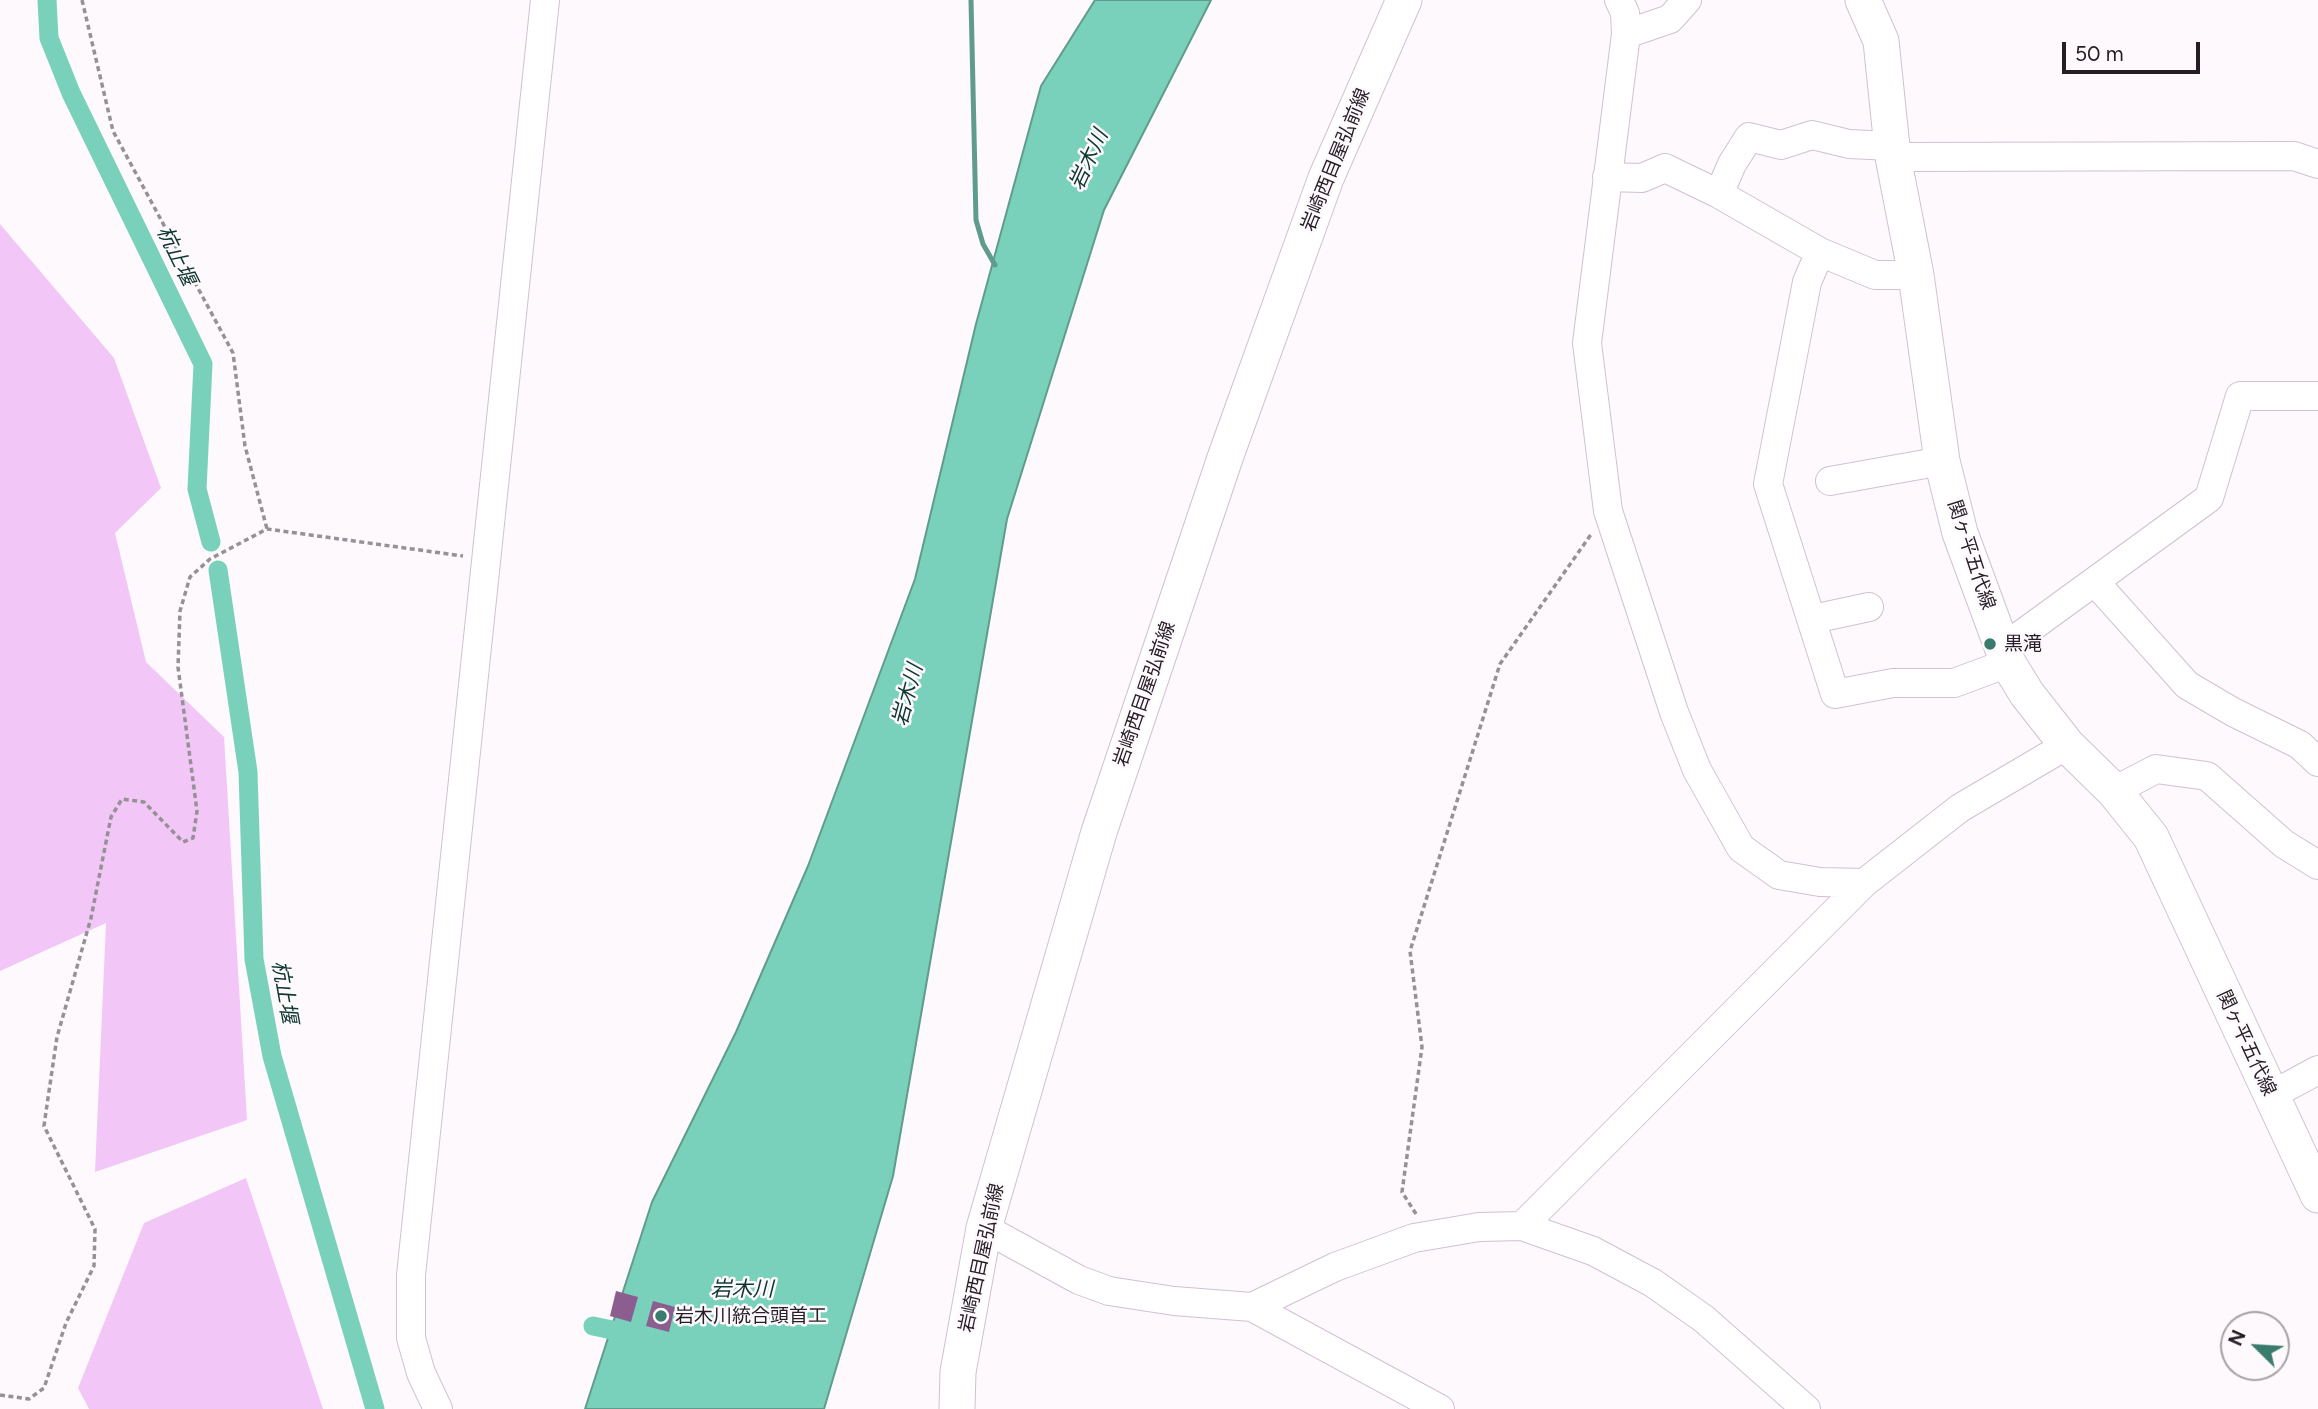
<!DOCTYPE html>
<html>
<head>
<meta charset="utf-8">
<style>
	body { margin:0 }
	#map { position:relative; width:2318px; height:1409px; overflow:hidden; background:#fdf9fd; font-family:Figtree,sans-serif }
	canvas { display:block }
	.north { position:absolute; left:2220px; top:1311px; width:70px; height:70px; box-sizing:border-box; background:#fdf9fd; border:2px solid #a7a2a7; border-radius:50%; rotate:294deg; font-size:19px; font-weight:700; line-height:28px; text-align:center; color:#251f25 }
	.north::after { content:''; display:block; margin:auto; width:24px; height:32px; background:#397b6c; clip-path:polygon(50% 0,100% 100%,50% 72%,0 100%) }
	.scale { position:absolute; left:2062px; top:42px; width:138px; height:32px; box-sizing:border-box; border:4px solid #251f25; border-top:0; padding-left:9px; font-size:21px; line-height:24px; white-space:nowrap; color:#251f25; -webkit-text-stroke:5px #fdf9fd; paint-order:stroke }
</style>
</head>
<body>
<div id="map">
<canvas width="2318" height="1409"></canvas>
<div class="north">N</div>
<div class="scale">50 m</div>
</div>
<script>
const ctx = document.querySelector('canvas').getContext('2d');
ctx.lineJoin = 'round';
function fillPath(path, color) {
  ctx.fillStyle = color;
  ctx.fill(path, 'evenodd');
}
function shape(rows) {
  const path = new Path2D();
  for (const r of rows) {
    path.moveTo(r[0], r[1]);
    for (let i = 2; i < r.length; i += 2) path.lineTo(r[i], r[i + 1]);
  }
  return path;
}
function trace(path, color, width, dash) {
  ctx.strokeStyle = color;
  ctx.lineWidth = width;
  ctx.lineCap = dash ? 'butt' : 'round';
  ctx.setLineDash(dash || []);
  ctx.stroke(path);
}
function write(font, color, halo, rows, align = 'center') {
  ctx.font = font + ' Figtree,"Noto Sans JP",sans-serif';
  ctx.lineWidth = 5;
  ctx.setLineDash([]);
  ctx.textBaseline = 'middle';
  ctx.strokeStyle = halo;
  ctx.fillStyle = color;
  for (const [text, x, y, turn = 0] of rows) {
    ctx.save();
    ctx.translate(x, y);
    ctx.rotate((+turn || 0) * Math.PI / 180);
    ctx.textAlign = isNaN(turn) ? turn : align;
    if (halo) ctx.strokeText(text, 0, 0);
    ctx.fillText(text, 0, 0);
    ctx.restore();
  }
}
fillPath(shape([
	[0,224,114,358,161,488,115,533,146,662,224,737,247,1120,95,1172,106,923,0,971],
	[246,1178,323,1409,89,1409,78,1388,144,1223]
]), '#f2c6f6');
const water = shape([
	[1095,0,1211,0,1104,210,1007,519,893,1176,824,1409,585,1409,652,1202,736,1032,808,866,915,579,976,324,1041,86,1095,0]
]);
fillPath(water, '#79d1bb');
trace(water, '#609c8e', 2);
trace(shape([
	[971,0,976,220,983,244,995,265]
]), '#609c8e', 5);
trace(shape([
	[47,0,49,38,71,93,203,364,197,489,211,542],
	[218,570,248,772,254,959,272,1056,375,1409],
	[593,1326,636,1335]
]), '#79d1bb', 19);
fillPath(shape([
	[616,1291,638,1297,631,1322,610,1316],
	[653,1301,675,1307,669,1332,646,1326]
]), '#8c5e90');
const minor = shape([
	[1619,0,1625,13,1626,34,1587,343,1608,511,1674,712,1697,770,1741,848,1779,875,1820,882,1864,883],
	[1626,34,1670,19,1687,0],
	[1893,157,2294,156,2318,164],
	[1607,177,1642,178,1665,168,1719,194,1820,252],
	[1719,194,1732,164,1749,137,1781,145,1812,135,1849,144,1892,146],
	[1916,275,1875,275,1820,252,1807,282,1768,484,1835,694,1893,683,1954,683,2008,663],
	[1830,481,1942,461],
	[2095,582,2187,685,2233,712,2300,745,2318,762],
	[1813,619,1869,607],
	[2003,648,2209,498,2240,396,2318,396],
	[2114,791,2156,769,2207,776,2284,844,2318,865],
	[2270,1096,2318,1070],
	[1522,1226,1864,883,1960,808,2067,745],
	[984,1228,1079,1280,1109,1291,1174,1301,1252,1307,1440,1409],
	[1252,1307,1335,1267,1414,1238,1479,1227,1522,1226,1593,1251,1653,1283,1704,1319,1806,1409],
	[438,1409,421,1373,411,1338,411,1275,545,0]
]);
const major = shape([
	[1863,0,1881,41,1893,157,1916,275,1942,461,1960,533,2008,663,2027,694,2067,745,2114,791,2151,837,2318,1195],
	[957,1409,958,1372,984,1228,1099,832,1225,458,1326,178,1404,0]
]);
trace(minor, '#d1c1d3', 30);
trace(major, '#d1c1d3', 37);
trace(shape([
	[82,0,113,131,233,353,245,446,267,529],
	[1416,1214,1402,1192,1422,1047,1410,951,1500,664,1592,533],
	[0,1395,29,1399,44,1388,66,1323,94,1266,95,1229,44,1126,48,1098,57,1037,91,918,111,817,122,799,144,802,183,842,193,838,197,811,178,667,180,611,190,577,210,559,267,529,463,556]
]), '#969196', 3.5, [5, 3.5]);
trace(minor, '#fff', 28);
trace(major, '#fff', 35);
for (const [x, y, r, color] of [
	[1990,644,7,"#397b6c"],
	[661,1316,7,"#397b6c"]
]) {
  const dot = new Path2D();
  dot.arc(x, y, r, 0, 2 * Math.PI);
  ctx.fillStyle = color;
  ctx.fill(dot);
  trace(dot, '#fdf9fd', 2.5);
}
write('19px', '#251f25', '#fdf9fd', [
	["岩崎西目屋弘前線",1336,160,-68],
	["関ヶ平五代線",1971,555,72],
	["岩崎西目屋弘前線",1145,694,-71],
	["関ヶ平五代線",2246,1043,65],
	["岩崎西目屋弘前線",982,1258,-78]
]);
write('19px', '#251f25', '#fdf9fd', [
	["黒滝",2004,644],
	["岩木川統合頭首工",675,1316]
], 'left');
write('italic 21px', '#0e382f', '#fdf9fd', [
	["岩木川",1089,160,-65],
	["杭止堰",176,256,64],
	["岩木川",908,695,-75],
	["杭止堰",284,992,80],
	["岩木川",742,1290]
]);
</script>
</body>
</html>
